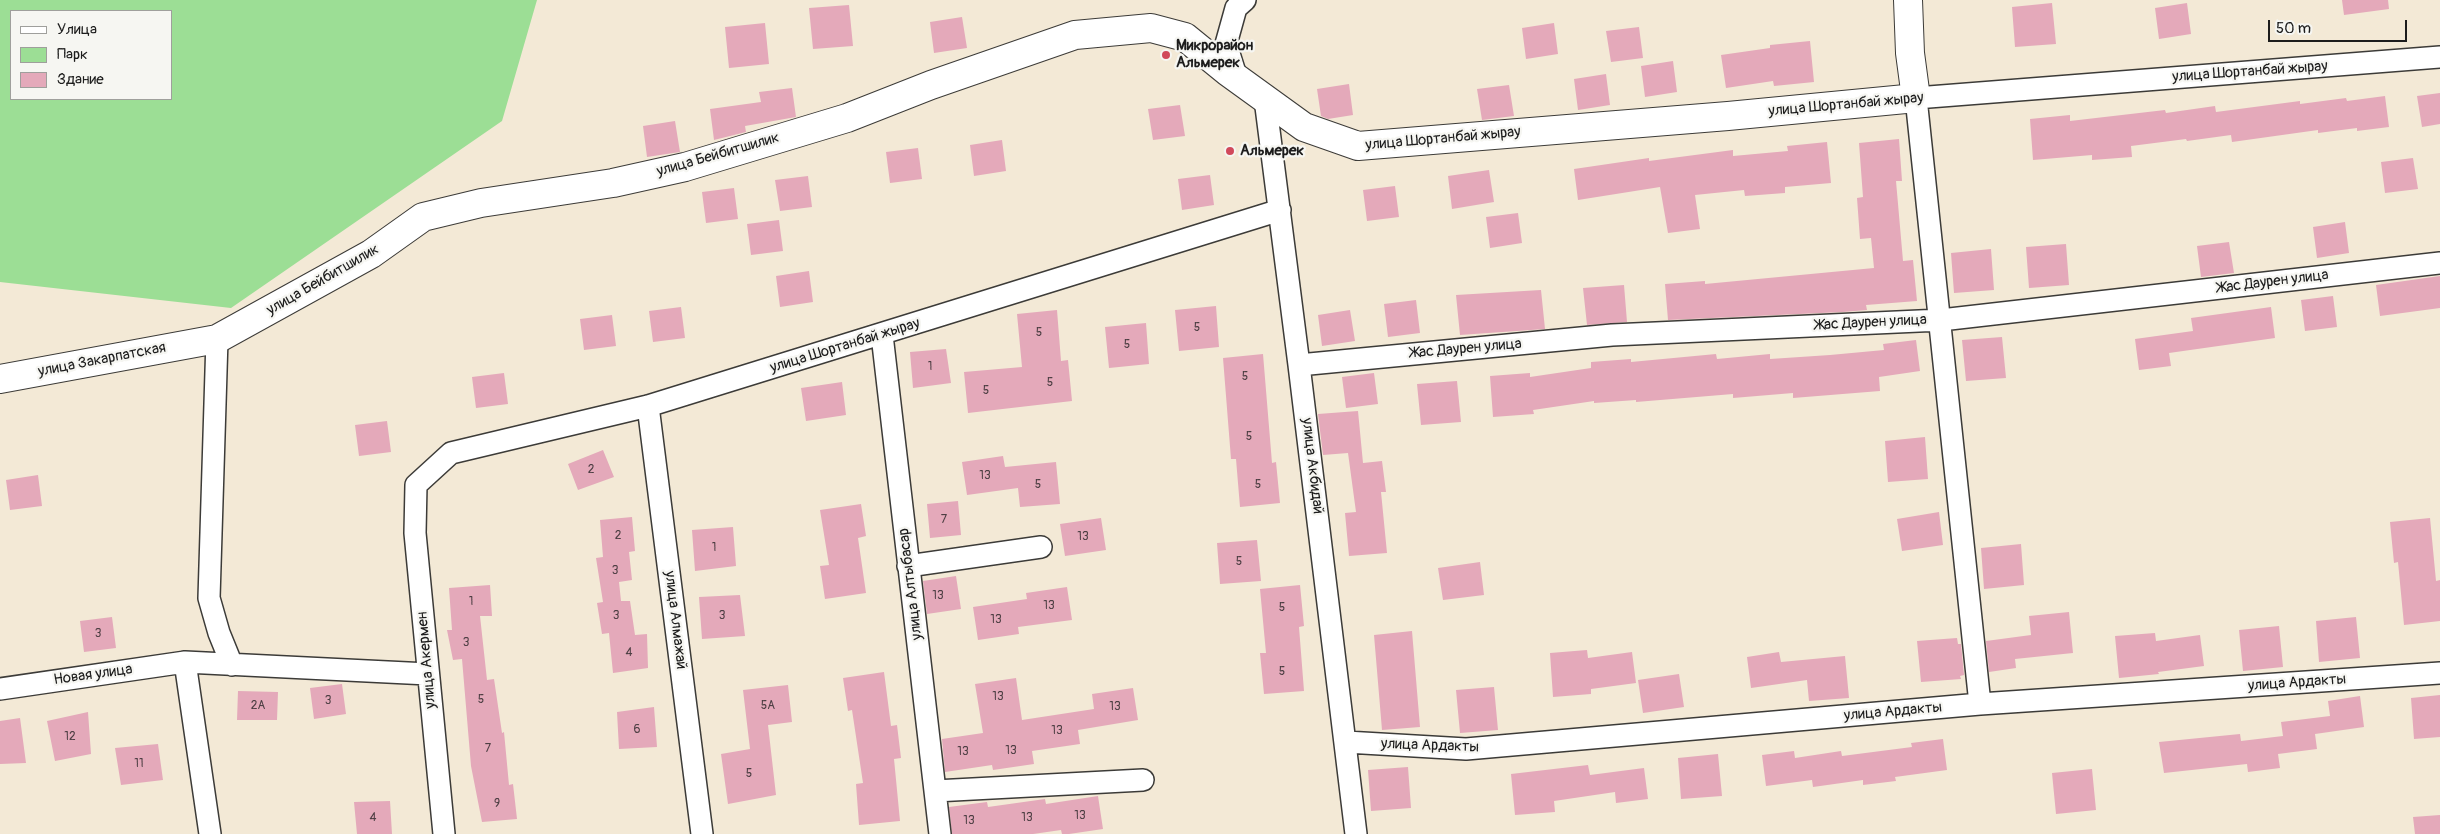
<!DOCTYPE html>
<html>
<head>
<meta charset="utf-8">
<style>
	body { margin:0 }
	#map { position:relative; width:2440px; height:834px; overflow:hidden; background:#f3e9d6; font-family:Pangolin,sans-serif }
	canvas { display:block }
	.legend { position:absolute; left:10px; top:10px; width:162px; height:90px; box-sizing:border-box; background:#f6f6f2; border:1px solid #9f9f9c; margin:0; padding:6px 9px; list-style:none; font-size:15px; color:#1c1c1c }
	.legend li { display:flex; align-items:center; gap:10px; height:25px }
	.legend b { width:25px; border:1px solid #9f9f9c }
	.scale { position:absolute; left:2268px; top:20px; width:139px; height:22px; box-sizing:border-box; border:2px solid #1c1c1c; border-top:0; padding-left:6px; font-size:15px; line-height:18px; white-space:nowrap; color:#1c1c1c; -webkit-text-stroke:4px #f6f6f2; paint-order:stroke }
</style>
</head>
<body>
<div id="map">
<canvas width="2440" height="834"></canvas>
<ul class="legend">
<li><b style="height:6px;background:#fff"></b>Улица</li>
<li><b style="height:14px;background:#9cde95"></b>Парк</li>
<li><b style="height:14px;background:#e4a9ba"></b>Здание</li>
</ul>
<div class="scale">50 m</div>
</div>
<script>
const ctx = document.querySelector('canvas').getContext('2d');
ctx.lineJoin = 'round';
function fillPath(path, color) {
  ctx.fillStyle = color;
  ctx.fill(path, 'evenodd');
}
function shape(rows) {
  const path = new Path2D();
  for (const r of rows) {
    path.moveTo(r[0], r[1]);
    for (let i = 2; i < r.length; i += 2) path.lineTo(r[i], r[i + 1]);
  }
  return path;
}
function trace(path, color, width, dash) {
  ctx.strokeStyle = color;
  ctx.lineWidth = width;
  ctx.lineCap = dash ? 'butt' : 'round';
  ctx.setLineDash(dash || []);
  ctx.stroke(path);
}
function write(font, color, halo, rows, align = 'center') {
  ctx.font = font + ' Pangolin,sans-serif';
  ctx.lineWidth = 4.5;
  ctx.setLineDash([]);
  ctx.textBaseline = 'middle';
  ctx.strokeStyle = halo;
  ctx.fillStyle = color;
  for (const [text, x, y, turn = 0] of rows) {
    ctx.save();
    ctx.translate(x, y);
    ctx.rotate((+turn || 0) * Math.PI / 180);
    ctx.textAlign = isNaN(turn) ? turn : align;
    if (halo) ctx.strokeText(text, 0, 0);
    ctx.fillText(text, 0, 0);
    ctx.restore();
  }
}
fillPath(shape([
	[0,0,537,0,502,121,231,308,0,282],
	[11,11,171,11,171,99,11,99]
]), '#9cde95');
fillPath(shape([
	[2342,0,2388,0,2389,9,2344,15],
	[2052,3,2056,44,2015,47,2012,7],
	[2187,3,2191,34,2159,39,2155,8],
	[849,5,853,46,813,49,809,8],
	[962,17,967,48,934,53,930,22],
	[765,23,769,64,729,68,725,27],
	[1554,23,1558,54,1526,59,1522,28],
	[1639,27,1643,58,1611,62,1606,31],
	[1810,41,1814,82,1774,86,1773,81,1726,88,1721,55,1770,48,1770,45],
	[1673,61,1677,92,1645,97,1641,66],
	[1606,74,1610,105,1578,110,1574,79],
	[1349,84,1353,115,1328,119,1321,116,1317,89],
	[1509,85,1514,116,1482,120,1477,89],
	[792,88,796,117,745,126,746,132,714,140,710,109,761,102,759,92],
	[2440,93,2440,124,2422,127,2417,96],
	[2385,96,2389,127,2357,131,2357,128,2318,133,2318,130,2232,142,2231,135,2187,141,2186,139,2131,146,2132,157,2092,160,2092,155,2033,160,2030,119,2070,115,2070,121,2165,110,2166,113,2215,106,2216,112,2300,101,2300,104,2346,98,2347,101],
	[1180,105,1185,136,1153,140,1148,109],
	[675,121,680,152,647,157,643,126],
	[1899,139,1902,181,1896,181,1903,261,1913,260,1917,301,1866,305,1867,310,1843,312,1668,320,1665,284,1705,281,1705,284,1874,268,1871,238,1860,239,1857,198,1863,197,1859,143],
	[1002,140,1006,171,974,176,970,145],
	[1827,142,1831,183,1785,187,1785,193,1745,196,1744,190,1695,195,1700,229,1668,233,1660,187,1578,200,1574,169,1649,158,1649,161,1733,150,1733,156,1788,151,1787,146],
	[918,148,922,179,890,183,886,152],
	[2413,158,2418,189,2385,193,2381,162],
	[1489,170,1494,202,1452,209,1448,176],
	[1210,175,1214,205,1182,210,1178,179],
	[808,176,812,207,780,211,775,180],
	[1395,186,1399,217,1367,221,1363,190],
	[734,188,738,219,706,223,702,192],
	[1518,213,1522,243,1490,248,1486,217],
	[779,220,783,251,751,255,747,224],
	[2345,222,2349,253,2317,258,2313,227],
	[2229,242,2234,273,2201,277,2197,246],
	[2066,244,2069,285,2029,288,2026,247],
	[1991,249,1994,290,1954,293,1951,253],
	[809,271,813,302,780,307,776,276],
	[2440,276,2440,308,2380,316,2376,285],
	[1624,285,1627,322,1587,325,1583,288],
	[1541,290,1545,329,1460,335,1456,295],
	[2333,296,2337,327,2305,331,2301,300],
	[1416,300,1420,333,1388,337,1384,304],
	[1216,306,1219,347,1179,351,1175,310],
	[681,307,685,338,653,342,649,311],
	[2271,307,2275,338,2169,353,2171,366,2139,370,2135,339,2193,331,2191,318],
	[1057,310,1061,361,1068,360,1072,401,968,413,964,372,1022,367,1017,314],
	[1350,310,1355,341,1322,346,1318,315],
	[612,315,616,346,584,350,580,319],
	[1146,323,1149,364,1109,368,1105,327],
	[2002,337,2006,378,1966,381,1962,340],
	[1916,340,1920,371,1879,377,1880,391,1793,398,1793,393,1733,398,1733,394,1636,402,1636,400,1594,403,1594,401,1533,410,1534,414,1493,417,1490,376,1530,373,1530,377,1591,368,1591,362,1631,359,1631,362,1716,354,1717,359,1770,354,1770,359,1830,355,1884,350,1883,344],
	[946,349,951,383,913,388,910,352],
	[1263,354,1272,463,1276,462,1280,503,1240,507,1236,459,1231,459,1223,358],
	[504,373,508,404,476,408,472,377],
	[1374,373,1378,404,1346,408,1342,377],
	[1457,381,1461,422,1421,425,1417,384],
	[842,382,846,415,806,421,801,388],
	[1358,411,1363,463,1382,461,1386,492,1381,492,1387,553,1349,556,1345,513,1356,512,1348,453,1323,455,1318,414],
	[387,421,391,452,359,456,355,425],
	[1925,437,1928,479,1888,482,1885,441],
	[603,450,614,477,578,490,568,464],
	[1003,456,1005,467,1056,462,1060,504,1020,507,1018,488,967,495,962,462],
	[38,475,42,506,10,510,6,480],
	[958,501,961,535,930,538,927,504],
	[861,504,866,536,858,538,866,593,825,599,820,566,829,565,820,510],
	[1939,512,1943,545,1902,551,1897,519],
	[632,517,635,551,629,552,632,580,619,582,621,601,630,601,635,635,647,634,648,668,613,673,609,633,602,634,597,603,603,602,596,558,603,557,600,520],
	[1101,518,1106,550,1065,556,1060,524],
	[2430,518,2436,581,2440,580,2440,621,2404,625,2398,562,2394,563,2390,522],
	[733,527,736,566,695,571,692,530],
	[1257,540,1261,581,1220,584,1217,543],
	[2021,544,2024,585,1984,589,1981,548],
	[1480,562,1484,595,1443,600,1438,568],
	[956,576,961,609,927,614,923,581],
	[490,585,492,616,480,616,487,680,494,679,502,733,504,732,509,785,513,784,517,819,482,822,471,766,462,659,453,660,447,630,452,630,449,588],
	[1300,585,1304,626,1299,627,1304,691,1264,694,1260,653,1266,653,1260,589],
	[1067,587,1072,620,1018,627,1019,634,978,640,973,607,1027,599,1026,593],
	[740,595,745,636,702,639,699,597],
	[2069,612,2073,653,2015,659,2016,668,1989,672,1986,641,2031,635,2029,616],
	[112,617,116,648,84,652,80,621],
	[2356,617,2360,658,2319,662,2316,621],
	[2279,626,2283,667,2243,671,2239,630],
	[1412,631,1420,727,1382,730,1374,635],
	[2155,633,2156,641,2200,635,2204,666,2158,672,2159,674,2119,678,2115,636],
	[1957,638,1958,644,1961,644,1964,675,1960,676,1961,679,1921,682,1917,641],
	[1587,650,1588,658,1632,652,1636,683,1591,689,1591,694,1553,697,1550,653],
	[1779,652,1781,662,1845,656,1849,698,1809,701,1807,680,1751,688,1747,657],
	[884,672,891,726,897,725,901,758,894,759,900,821,859,825,856,784,863,783,852,710,848,711,843,678],
	[1679,674,1684,707,1643,713,1638,680],
	[1016,678,1022,720,1094,709,1092,694,1133,688,1138,720,1078,730,1080,744,1032,751,1034,764,993,770,992,765,945,772,942,739,983,733,975,684],
	[342,684,346,714,314,719,310,688],
	[788,685,792,722,768,725,776,795,728,804,721,754,750,749,743,690],
	[1494,687,1498,730,1460,733,1456,690],
	[238,691,278,692,277,720,237,720],
	[2440,695,2440,737,2414,739,2411,698],
	[2360,696,2364,727,2315,734,2317,749,2278,754,2280,768,2248,772,2247,764,2164,773,2159,742,2240,734,2241,741,2283,736,2281,722,2330,716,2328,701],
	[654,707,657,747,619,749,617,712],
	[88,712,91,754,55,761,47,721],
	[20,718,26,763,0,764,0,721],
	[1943,739,1947,770,1895,777,1896,781,1863,785,1863,780,1813,787,1812,780,1766,786,1762,755,1794,751,1795,758,1841,751,1842,756,1912,747,1911,743],
	[158,744,163,780,121,785,115,748],
	[1718,754,1722,796,1681,799,1678,758],
	[1588,765,1590,775,1644,768,1648,799,1616,803,1615,792,1554,801,1555,812,1515,815,1511,774],
	[1408,767,1411,808,1371,811,1368,770],
	[2092,769,2096,810,2056,814,2052,773],
	[1098,796,1103,829,1069,834,1062,834,1061,830,1033,834,952,834,949,807,987,802,988,807,1045,799,1046,804],
	[390,801,392,834,357,834,354,802],
	[2440,815,2440,834,2415,834,2413,817]
]), '#e4a9ba');
const minor = shape([
	[1237,79,1226,44,1236,8,1245,0],
	[1265,99,1299,365,1356,834],
	[882,335,940,834],
	[217,339,209,598,219,633,232,665],
	[1299,365,1612,335,1941,320,2440,263],
	[648,406,702,834],
	[908,566,1041,547],
	[185,662,210,834],
	[0,689,185,662,428,674],
	[1980,704,1916,98,2440,57],
	[1346,742,1466,749,1980,704,2440,673],
	[935,791,1143,780],
	[444,834,415,533,416,485,451,453,648,406,1280,210]
]);
const tertiary = shape([
	[0,379,217,339,371,254,423,217,481,203,613,183,685,167,847,118,931,85,1075,35,1151,28,1185,37,1228,72,1304,127,1358,146,1728,116,1916,98,1910,53,1908,0]
]);
trace(minor, '#3c3b38', 24);
trace(tertiary, '#3c3b38', 30);
trace(minor, '#fff', 21);
trace(tertiary, '#fff', 28);
for (const [x, y, r, color] of [
	[1166,55,5,"#d1495b"],
	[1230,151,5,"#d1495b"]
]) {
  const dot = new Path2D();
  dot.arc(x, y, r, 0, 2 * Math.PI);
  ctx.fillStyle = color;
  ctx.fill(dot);
  trace(dot, '#f6f6f2', 2);
}
write('12px', '#4e3f44', null, [
	["5",1197,328],
	["5",1039,333],
	["5",1127,345],
	["1",930,367],
	["5",1245,377],
	["5",1050,383],
	["5",986,391],
	["5",1249,437],
	["2",591,470],
	["13",985,476],
	["5",1038,485],
	["5",1258,485],
	["7",944,520],
	["2",618,536],
	["13",1083,537],
	["1",714,548],
	["5",1239,562],
	["3",615,571],
	["13",938,596],
	["1",471,602],
	["13",1049,606],
	["5",1282,608],
	["3",616,616],
	["3",722,616],
	["13",996,620],
	["3",98,634],
	["3",466,643],
	["4",629,653],
	["5",1282,672],
	["13",998,697],
	["5",481,700],
	["3",328,701],
	["2А",258,706],
	["5А",768,706],
	["13",1115,707],
	["6",637,730],
	["13",1057,731],
	["12",70,737],
	["7",488,749],
	["13",1011,751],
	["13",963,752],
	["11",139,764],
	["5",749,774],
	["9",497,804],
	["13",1080,816],
	["4",373,818],
	["13",1027,818],
	["13",969,821]
]);
write('bold 15px', '#1c1c1c', '#f6f6f2', [
	["Микрорайон",1176,46],
	["Альмерек",1176,63],
	["Альмерек",1240,151]
], 'left');
write('15px', '#1c1c1c', '#f6f6f2', [
	["улица Шортанбай жырау",2250,72,-4],
	["улица Шортанбай жырау",1846,105,-5],
	["улица Шортанбай жырау",1443,139,-5],
	["улица Бейбитшилик",718,155,-16],
	["улица Бейбитшилик",323,280,-30],
	["Жас Даурен улица",2273,282,-7],
	["Жас Даурен улица",1871,323,-3],
	["улица Шортанбай жырау",845,346,-17],
	["Жас Даурен улица",1466,349,-5],
	["улица Закарпатская",102,360,-11],
	["улица Акбидай",1312,466,83],
	["улица Алтыбасар",911,584,-97],
	["улица Алмажай",675,620,83],
	["улица Акермен",427,660,-95],
	["Новая улица",93,675,-8],
	["улица Ардакты",2297,683,-4],
	["улица Ардакты",1893,712,-5],
	["улица Ардакты",1430,746,2]
]);
</script>
</body>
</html>
